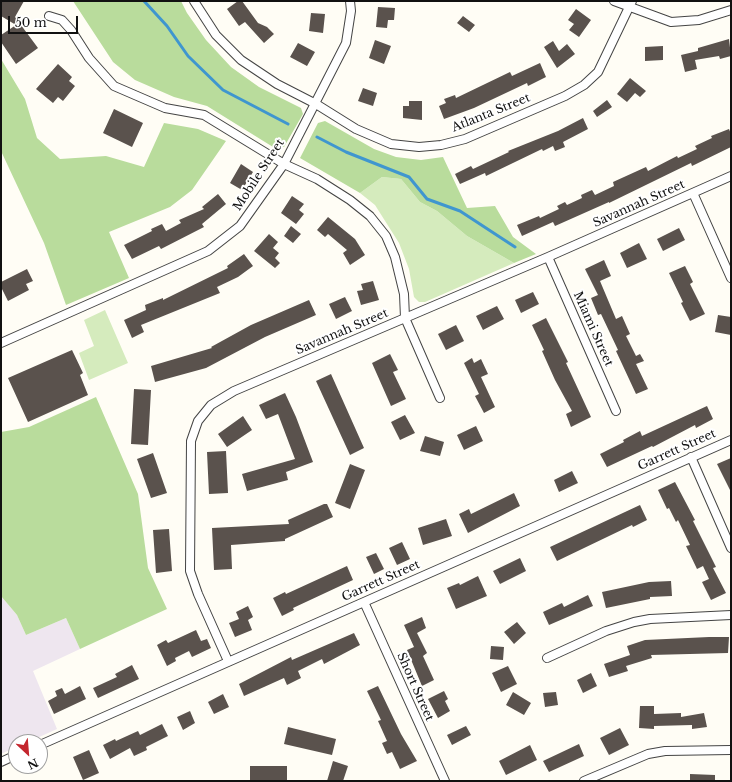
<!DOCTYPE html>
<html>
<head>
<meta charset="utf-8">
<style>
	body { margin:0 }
	#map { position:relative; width:732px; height:782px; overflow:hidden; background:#fffdf5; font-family:"Libre Baskerville",serif }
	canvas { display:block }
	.frame { position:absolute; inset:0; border:2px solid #111; pointer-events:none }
	.north { position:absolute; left:8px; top:734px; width:40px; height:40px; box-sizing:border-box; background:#fff; border:1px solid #a0a0a0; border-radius:50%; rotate:154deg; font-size:11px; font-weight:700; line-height:16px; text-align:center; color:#111 }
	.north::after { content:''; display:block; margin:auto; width:14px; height:18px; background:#c4262e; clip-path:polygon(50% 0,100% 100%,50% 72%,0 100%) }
	.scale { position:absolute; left:8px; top:16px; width:70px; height:18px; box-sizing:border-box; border:2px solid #111; border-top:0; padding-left:5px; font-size:12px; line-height:14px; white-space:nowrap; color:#111; -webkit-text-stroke:3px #fff; paint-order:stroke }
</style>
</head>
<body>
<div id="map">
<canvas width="732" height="782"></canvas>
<div class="frame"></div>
<div class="north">N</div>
<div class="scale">50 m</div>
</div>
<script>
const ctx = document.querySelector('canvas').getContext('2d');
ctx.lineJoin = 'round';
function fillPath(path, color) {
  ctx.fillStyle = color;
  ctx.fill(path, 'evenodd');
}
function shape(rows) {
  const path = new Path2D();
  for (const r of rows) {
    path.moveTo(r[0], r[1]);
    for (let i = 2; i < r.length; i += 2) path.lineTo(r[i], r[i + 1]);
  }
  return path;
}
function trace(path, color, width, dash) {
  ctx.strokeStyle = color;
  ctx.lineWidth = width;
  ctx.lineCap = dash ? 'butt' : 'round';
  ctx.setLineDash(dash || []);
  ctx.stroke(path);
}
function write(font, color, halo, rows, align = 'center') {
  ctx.font = font + ' "Libre Baskerville",serif';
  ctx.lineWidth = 4;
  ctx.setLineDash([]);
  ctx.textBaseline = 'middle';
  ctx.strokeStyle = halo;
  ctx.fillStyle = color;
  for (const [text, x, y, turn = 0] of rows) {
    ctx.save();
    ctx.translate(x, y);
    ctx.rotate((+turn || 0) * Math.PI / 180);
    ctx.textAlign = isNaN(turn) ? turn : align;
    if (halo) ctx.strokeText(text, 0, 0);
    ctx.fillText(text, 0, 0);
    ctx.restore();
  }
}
fillPath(shape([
	[1,596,17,615,26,635,66,618,80,649,33,671,57,729,28,742,16,742,16,747,1,754]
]), '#eee6ef');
fillPath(shape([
	[382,177,401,179,420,202,437,211,467,236,514,263,425,302,419,302,414,297,409,269,399,243,375,205,360,193],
	[105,310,128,363,89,380,79,353,94,346,84,320]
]), '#d5ebbd');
fillPath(shape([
	[73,1,181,1,187,13,206,40,231,67,259,87,301,108,303,114,284,147,273,147,207,106,174,97,135,80,113,62],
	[1,59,25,99,37,138,60,159,106,156,144,167,164,123,198,129,226,141,192,190,170,207,109,232,129,278,66,305,44,243,1,151],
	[325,121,374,149,396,157,421,160,443,157,467,208,495,206,513,237,536,254,514,263,467,236,437,211,420,202,401,179,382,177,360,193,300,158,318,123],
	[96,397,138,494,148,568,167,609,80,649,66,618,26,635,17,615,1,596,1,432,29,427]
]), '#b9dc9c');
trace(shape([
	[144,1,167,26,188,56,223,90,288,124],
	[317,137,346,152,409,177,427,199,460,211,515,247]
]), '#3f96cf', 3);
fillPath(shape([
	[1,1,24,1,15,17,38,48,16,64,1,42,1,35,16,25,1,16],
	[238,1,242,1,258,23,267,27,274,34,264,43,245,22,239,26,227,9],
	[378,7,395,8,394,20,388,20,387,28,376,27],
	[576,9,591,20,579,37,569,30,574,24,568,20],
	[311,13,325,14,323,33,309,31],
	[463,16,475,25,469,32,457,23],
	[729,39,731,56,720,59,719,56,695,60,697,69,685,72,681,55,698,51,698,48],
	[375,40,391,46,384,64,369,58],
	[553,41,559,51,567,44,575,54,557,68,544,47],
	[298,43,315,52,307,66,290,57],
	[663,46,663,60,645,61,645,47],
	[540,63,546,77,528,86,527,83,474,108,444,119,439,106,446,103,444,99,455,95,456,98,510,72,512,76],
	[58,64,72,77,69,81,75,86,63,101,58,97,53,103,36,89],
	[630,78,646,91,640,97,635,93,627,102,617,94],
	[363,88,377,93,373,106,358,101],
	[607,100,612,107,597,117,593,111],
	[409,101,422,101,422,120,403,118,403,106,409,106],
	[114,109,143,123,132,147,103,133],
	[583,118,588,129,563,142,565,147,555,151,553,146,543,151,542,149,486,176,485,173,460,184,455,174,471,166,473,169,509,152,508,151,558,131],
	[729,129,731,134,731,147,692,166,691,163,609,203,609,202,555,226,553,222,522,236,517,225,539,216,540,218,559,209,557,206,565,202,567,205,582,198,581,195,592,190,595,195,614,186,613,182,646,167,648,171,677,156,678,158,697,149,695,146,712,138,711,136],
	[241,164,253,172,242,190,230,183],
	[218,194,226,204,202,224,204,227,161,249,159,246,132,259,124,245,152,231,151,229,162,224,166,231,181,223,179,220,204,209,202,207],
	[292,196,304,204,299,210,304,214,296,224,281,213],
	[328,217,355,239,365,255,350,265,343,253,347,250,328,234,325,237,317,230],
	[291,226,301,234,293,243,284,236],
	[679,228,685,240,663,251,657,239],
	[269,234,278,242,273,248,279,253,275,258,280,263,275,268,254,251],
	[639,243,647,259,627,268,620,253],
	[244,254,253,266,238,277,217,287,220,293,141,325,144,332,132,338,124,320,146,310,145,305,163,298,163,300,228,268,227,266],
	[604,260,611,276,600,281,616,319,622,316,630,334,626,336,636,356,640,354,644,361,636,364,648,389,636,394,616,351,618,350,601,314,598,315,591,298,598,295,585,269],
	[685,266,693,282,690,284,705,314,690,321,681,303,683,302,669,273],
	[27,269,33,281,26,284,29,290,8,301,1,287,1,282],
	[373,281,379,300,361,305,357,291,363,290,361,284],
	[533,292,539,304,521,313,515,300],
	[345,297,352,311,336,319,329,304],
	[309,300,316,315,265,337,206,368,155,382,151,366,212,348,211,347,251,325],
	[497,306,504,319,483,330,476,316],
	[718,315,731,317,731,335,715,332],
	[546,318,568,362,566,363,591,417,571,427,566,414,572,411,555,380,542,351,544,350,532,325],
	[456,325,464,341,446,350,438,334],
	[72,350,83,373,80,375,88,395,28,422,8,378],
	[390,354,398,370,393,372,406,399,391,406,372,363],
	[472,358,474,363,481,359,488,374,481,377,495,407,484,413,475,396,479,394,464,363],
	[331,374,364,448,350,455,316,381],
	[134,389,151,390,148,445,131,444],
	[285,393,296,417,313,462,286,472,288,480,247,491,242,474,295,459,278,414,266,419,259,405],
	[707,406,713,419,696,428,695,425,653,447,652,446,607,467,600,454,624,442,623,440,640,431,642,436],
	[405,415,415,433,400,440,391,422],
	[243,416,252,430,227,447,218,434],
	[476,426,483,441,464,450,457,435],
	[425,436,444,442,440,456,420,451],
	[226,451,228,493,209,494,207,452],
	[153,453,167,493,151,498,137,459],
	[731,458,731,492,717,464],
	[350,464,365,470,350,509,335,503],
	[572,471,578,483,559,492,554,480],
	[675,482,695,520,693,521,716,567,713,568,726,593,711,600,702,582,709,579,703,566,697,569,686,546,690,545,678,520,676,522,669,508,667,509,658,490],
	[514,493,520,506,468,533,459,514,469,509,471,514],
	[324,504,327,504,333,517,285,539,285,541,231,545,232,569,214,570,212,528,289,524,288,520],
	[640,505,647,520,633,527,632,525,557,561,550,547],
	[446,519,452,536,423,545,418,528],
	[169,529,172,571,156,573,153,530],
	[402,542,410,559,397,565,389,548],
	[376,553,384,569,374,574,366,557],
	[520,558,526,571,500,584,493,571],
	[347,566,353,580,293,608,294,610,282,616,273,598,285,592,286,594],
	[478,576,487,596,456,609,447,588,459,583,460,585],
	[671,581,672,596,650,597,650,599,606,608,602,592,649,582],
	[588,595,593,606,549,625,543,612,562,603,564,607],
	[248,606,253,617,248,620,252,630,235,637,229,623,239,619,236,612],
	[422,617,426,628,417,633,427,653,423,656,434,680,422,686,407,650,414,647,404,625],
	[517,622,526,633,514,644,504,632],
	[196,630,201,641,207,639,211,648,192,657,189,651,175,658,176,661,167,666,157,645,166,640,168,643],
	[354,633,360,645,324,664,322,659,298,671,301,678,287,685,284,678,244,696,239,684,291,657,292,660],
	[709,637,729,637,728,653,651,655,652,658,626,666,628,671,609,677,604,664,630,655,627,646,645,640],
	[491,646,504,647,503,660,490,659],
	[132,665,139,679,98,698,93,688,117,677,115,674],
	[508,666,517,684,501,692,492,673],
	[591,673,597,686,583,693,577,680],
	[80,686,86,699,54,714,48,701,57,696,55,691,62,688,65,694],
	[378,686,401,734,417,761,400,769,392,752,387,754,382,743,387,741,378,721,381,720,367,691],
	[444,691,448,699,445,701,450,711,438,718,428,699],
	[513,692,531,703,524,715,506,705],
	[556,692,558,705,545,707,543,693],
	[223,694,229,707,214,714,208,702],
	[640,706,654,706,654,714,681,713,681,717,704,713,707,727,692,729,692,725,654,726,654,729,639,728],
	[190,711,195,723,183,730,177,717],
	[162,724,168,736,146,747,147,750,134,756,130,748,110,759,103,745,115,739,116,741,138,731,140,735],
	[466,726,471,735,452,745,447,735],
	[288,727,336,739,332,755,284,744],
	[620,728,629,745,609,755,600,738],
	[579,744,584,756,549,772,543,761],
	[530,745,537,760,506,775,499,761],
	[89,750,99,773,83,780,73,757],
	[333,761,348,766,343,781,327,781],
	[250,766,287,766,287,781,250,781],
	[690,774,715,775,715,781,690,781]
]), '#5a524d');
const street = shape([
	[194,1,216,35,241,60,277,84,316,104,356,129,391,144,419,147,441,145,465,139,565,96,584,85,598,72,632,1],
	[614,1,671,22,699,20,731,10],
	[49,16,62,20,71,30,89,58,114,86,165,108,204,115,284,164,317,179,350,200,370,216,386,236,395,257,404,294,405,318,440,398],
	[693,193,731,278],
	[548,257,616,411],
	[1,343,208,251,240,226,284,164,346,43,351,11,350,1],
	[691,457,731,548],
	[364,602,445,781],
	[547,658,606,631,634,622,650,619,731,615],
	[228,661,198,594,190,571,191,441,198,421,211,405,234,391,548,257,731,176],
	[40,745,731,440],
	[1,762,16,755],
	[584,781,648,754,665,751,731,750]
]);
trace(street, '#444', 10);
trace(street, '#fff', 8);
write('12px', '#111', '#fff', [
	["Atlanta Street",491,113,-22],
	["Mobile Street",259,175,-57],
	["Savannah Street",639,204,-24],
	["Miami Street",593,329,66],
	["Savannah Street",342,332,-23],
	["Garrett Street",677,450,-24],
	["Garrett Street",381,581,-24],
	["Short Street",415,687,66]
]);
</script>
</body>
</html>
